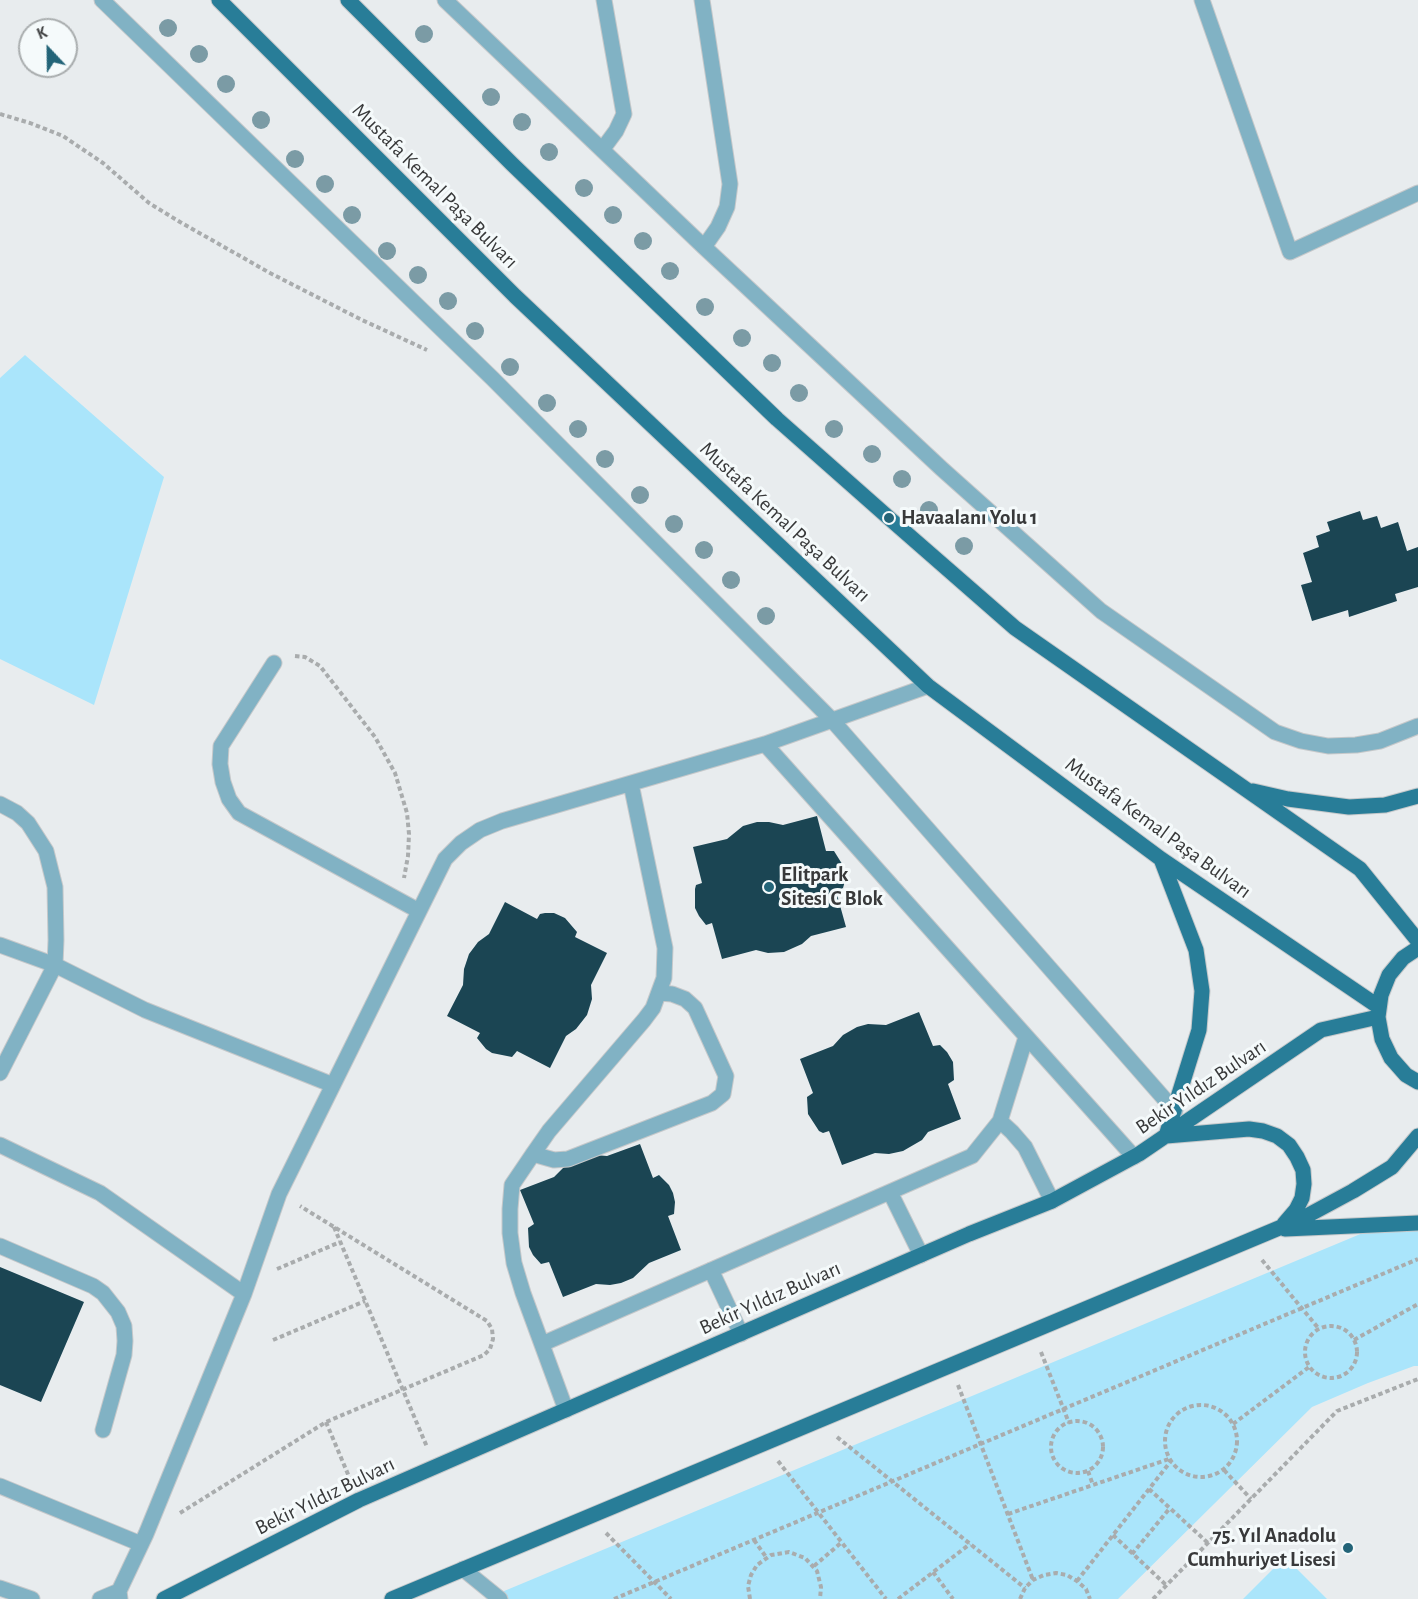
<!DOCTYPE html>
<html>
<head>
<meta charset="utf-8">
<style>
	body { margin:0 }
	#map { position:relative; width:1418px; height:1599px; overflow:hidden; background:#e8ecee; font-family:"Alegreya Sans",sans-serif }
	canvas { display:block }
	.north { position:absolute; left:18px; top:18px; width:60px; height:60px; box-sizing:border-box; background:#f5fafb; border:2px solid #a9adae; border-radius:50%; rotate:338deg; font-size:16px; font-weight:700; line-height:24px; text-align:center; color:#38393a }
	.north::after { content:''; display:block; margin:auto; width:21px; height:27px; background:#236478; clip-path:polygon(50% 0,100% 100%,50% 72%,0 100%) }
</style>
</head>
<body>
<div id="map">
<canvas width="1418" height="1599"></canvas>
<div class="north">K</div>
</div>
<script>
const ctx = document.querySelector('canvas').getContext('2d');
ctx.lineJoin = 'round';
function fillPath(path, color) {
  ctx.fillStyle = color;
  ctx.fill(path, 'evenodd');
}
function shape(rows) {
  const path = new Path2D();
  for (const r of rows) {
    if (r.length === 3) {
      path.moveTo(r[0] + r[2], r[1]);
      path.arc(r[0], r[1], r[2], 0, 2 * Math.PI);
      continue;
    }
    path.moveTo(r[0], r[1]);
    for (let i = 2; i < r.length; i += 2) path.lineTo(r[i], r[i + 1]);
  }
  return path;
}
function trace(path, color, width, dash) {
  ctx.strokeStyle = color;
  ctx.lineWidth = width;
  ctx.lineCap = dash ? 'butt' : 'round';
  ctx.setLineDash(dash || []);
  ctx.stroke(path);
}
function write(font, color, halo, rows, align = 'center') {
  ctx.font = font + ' "Alegreya Sans",sans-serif';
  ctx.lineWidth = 6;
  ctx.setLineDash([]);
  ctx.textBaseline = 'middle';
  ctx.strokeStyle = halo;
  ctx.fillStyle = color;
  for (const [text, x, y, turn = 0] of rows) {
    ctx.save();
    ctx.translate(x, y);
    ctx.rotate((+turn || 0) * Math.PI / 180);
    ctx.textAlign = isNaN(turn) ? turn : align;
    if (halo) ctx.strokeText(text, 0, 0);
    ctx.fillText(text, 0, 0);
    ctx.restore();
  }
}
fillPath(shape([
	[25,355,164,477,94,705,0,659,0,378],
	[1406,1215,1418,1227,1418,1366,1414,1366,1368,1383,1312,1407,1118,1599,485,1599],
	[1285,1557,1327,1599,1243,1599]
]), '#aae5fb');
fillPath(shape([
	[1360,511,1363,520,1377,516,1381,528,1398,522,1407,551,1418,547,1418,587,1395,594,1397,601,1349,617,1348,610,1312,621,1301,585,1312,582,1303,553,1319,547,1316,536,1330,531,1327,522],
	[817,816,826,851,834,851,844,867,845,881,843,888,836,891,846,927,811,936,802,944,784,952,768,953,756,950,722,959,712,923,706,925,699,916,695,908,695,889,696,885,702,883,693,847,727,839,743,826,757,822,769,822,783,825],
	[505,902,537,919,540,914,545,913,554,913,565,918,577,932,575,937,607,953,591,985,592,999,587,1015,576,1029,566,1036,550,1068,517,1051,512,1057,492,1053,486,1049,477,1038,480,1033,447,1016,463,985,464,969,469,954,478,942,489,934],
	[919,1012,933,1046,940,1045,947,1052,953,1062,954,1080,948,1084,961,1119,928,1132,922,1140,903,1151,889,1154,875,1153,842,1165,829,1131,823,1133,819,1131,808,1114,807,1097,813,1093,800,1059,833,1046,843,1035,857,1027,868,1024,886,1025],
	[640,1144,653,1178,659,1175,669,1185,673,1193,675,1202,674,1214,668,1216,681,1250,649,1263,633,1278,621,1283,610,1285,596,1284,563,1297,549,1262,541,1264,533,1255,529,1247,528,1228,534,1224,520,1190,554,1177,568,1163,595,1155,607,1156],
	[0,1267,84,1302,41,1402,0,1385]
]), '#1b4553');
const minor = shape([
	[102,0,493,379,832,720,1175,1111],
	[445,0,704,247,942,469,1101,611,1275,732,1301,741,1328,746,1356,745,1380,741,1418,726],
	[702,0,730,184,727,207,718,227,704,247],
	[1202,0,1290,252,1418,193],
	[602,150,616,131,624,114,604,0],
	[274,663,221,746,220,764,223,782,229,799,239,813,419,911],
	[765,744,1134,1157],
	[0,804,17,813,28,823,46,851,55,887,56,940,55,965,0,1073],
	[0,945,55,965,145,1010,333,1085],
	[1000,1121,1012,1132,1025,1147,1052,1201],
	[0,1145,100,1193,244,1294],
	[533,1154,554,1160,568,1159,712,1103,723,1094,726,1076,695,1008,685,999,672,994,659,993],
	[890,1192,921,1255],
	[0,1246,93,1286,103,1293,118,1312,124,1326,125,1341,124,1355,103,1430],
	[711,1270,741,1334],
	[542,1344,972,1156,1000,1121,1026,1037],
	[566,1410,523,1293,514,1263,510,1233,510,1209,512,1185,533,1154,549,1131,644,1020,653,1008,664,978,665,948,631,784],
	[0,1486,141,1544],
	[463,1569,500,1599],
	[0,1588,32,1599],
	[100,1599,119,1591],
	[120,1599,119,1591,146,1534,244,1294,279,1194,445,859,461,843,480,830,502,821,765,744,928,686]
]);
const major = shape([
	[219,0,515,296,928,686,1161,859,1379,1007],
	[348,0,512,164,777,419,889,518,1015,628,1360,869,1418,941],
	[1253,791,1288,799,1349,807,1385,805,1418,796],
	[1161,859,1196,950,1202,991,1199,1030,1166,1136,1249,1129,1263,1131,1277,1136,1289,1145,1297,1157,1303,1170,1304,1184,1302,1198,1296,1210,1284,1224],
	[1418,948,1403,958,1389,975,1381,995,1378,1017,1382,1039,1391,1058,1406,1075,1418,1082],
	[1285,1229,1418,1223],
	[164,1599,359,1500,969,1234,1052,1201,1139,1154,1321,1030,1378,1017],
	[392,1599,1303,1218,1353,1191,1392,1167,1418,1136]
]);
trace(minor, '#c5c8ca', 17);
trace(major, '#c5c8ca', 17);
trace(shape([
	[0,114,30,123,63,136,103,163,149,203,180,222,270,273,362,320,427,350],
	[295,656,305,657,320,666,375,737,395,773,407,813,409,834,408,856,404,878],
	[334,1227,427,1447],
	[1262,1260,1319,1329],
	[277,1269,340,1242],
	[1331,1352,26],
	[273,1340,365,1301],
	[1354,1340,1418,1304],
	[1041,1352,1069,1423],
	[958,1385,1033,1580],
	[1201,1441,36],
	[1077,1447,26],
	[326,1422,350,1479],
	[1233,1424,1309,1367],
	[837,1437,1025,1588],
	[778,1461,886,1599],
	[1224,1470,1251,1499],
	[1088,1471,1093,1485],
	[1149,1489,1208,1543],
	[180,1513,326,1422,484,1355,490,1349,493,1339,492,1329,487,1321,300,1206],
	[1008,1514,1169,1459],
	[606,1533,671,1599],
	[1113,1535,1166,1585],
	[754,1540,766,1557],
	[1132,1554,1170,1508],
	[814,1566,842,1542],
	[933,1572,953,1599],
	[1077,1581,1171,1461],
	[614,1599,1418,1259],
	[750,1599,748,1586,751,1575,757,1565,771,1555,789,1552,805,1558,817,1571,821,1587,820,1599],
	[898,1599,970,1544],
	[1020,1599,1025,1588,1033,1580,1044,1575,1056,1573,1067,1575,1077,1581,1086,1589,1090,1599],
	[1153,1599,1337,1411,1418,1379]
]), '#a9acad', 4, [4.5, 3]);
trace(minor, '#81b2c4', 15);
trace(major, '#287d98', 15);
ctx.fillStyle = '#7b9ba5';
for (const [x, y] of [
	[168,28],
	[424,34],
	[199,54],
	[226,84],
	[491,97],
	[261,120],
	[522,122],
	[549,152],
	[295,159],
	[325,184],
	[584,188],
	[352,215],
	[613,215],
	[643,241],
	[387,251],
	[670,271],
	[418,275],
	[448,301],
	[705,307],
	[475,331],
	[742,338],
	[772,363],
	[510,367],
	[799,393],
	[547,403],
	[578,429],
	[834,429],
	[872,454],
	[605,459],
	[902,479],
	[640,495],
	[929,510],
	[674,524],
	[964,546],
	[704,550],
	[731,580],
	[766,616]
]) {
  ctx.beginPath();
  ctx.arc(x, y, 9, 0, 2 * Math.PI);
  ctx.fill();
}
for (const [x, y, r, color] of [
	[889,518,6,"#236478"],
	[769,887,6,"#236478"],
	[1348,1548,6,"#236478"]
]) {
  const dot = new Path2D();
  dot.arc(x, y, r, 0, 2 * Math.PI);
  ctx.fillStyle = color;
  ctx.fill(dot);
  trace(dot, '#f5fafb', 2);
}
write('21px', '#38393a', '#f5fafb', [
	["Mustafa Kemal Paşa Bulvarı",435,186,45],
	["Mustafa Kemal Paşa Bulvarı",785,522,43],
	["Mustafa Kemal Paşa Bulvarı",1158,828,36],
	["Bekir Yıldız Bulvarı",1201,1087,-34],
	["Bekir Yıldız Bulvarı",770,1298,-24],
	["Bekir Yıldız Bulvarı",325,1496,-26]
]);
write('bold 21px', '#38393a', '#f5fafb', [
	["Havaalanı Yolu 1",901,518],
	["Elitpark",781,875],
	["Sitesi C Blok",781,899],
	["75. Yıl Anadolu",1336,1536,"right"],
	["Cumhuriyet Lisesi",1336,1560,"right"]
], 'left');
</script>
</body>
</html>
